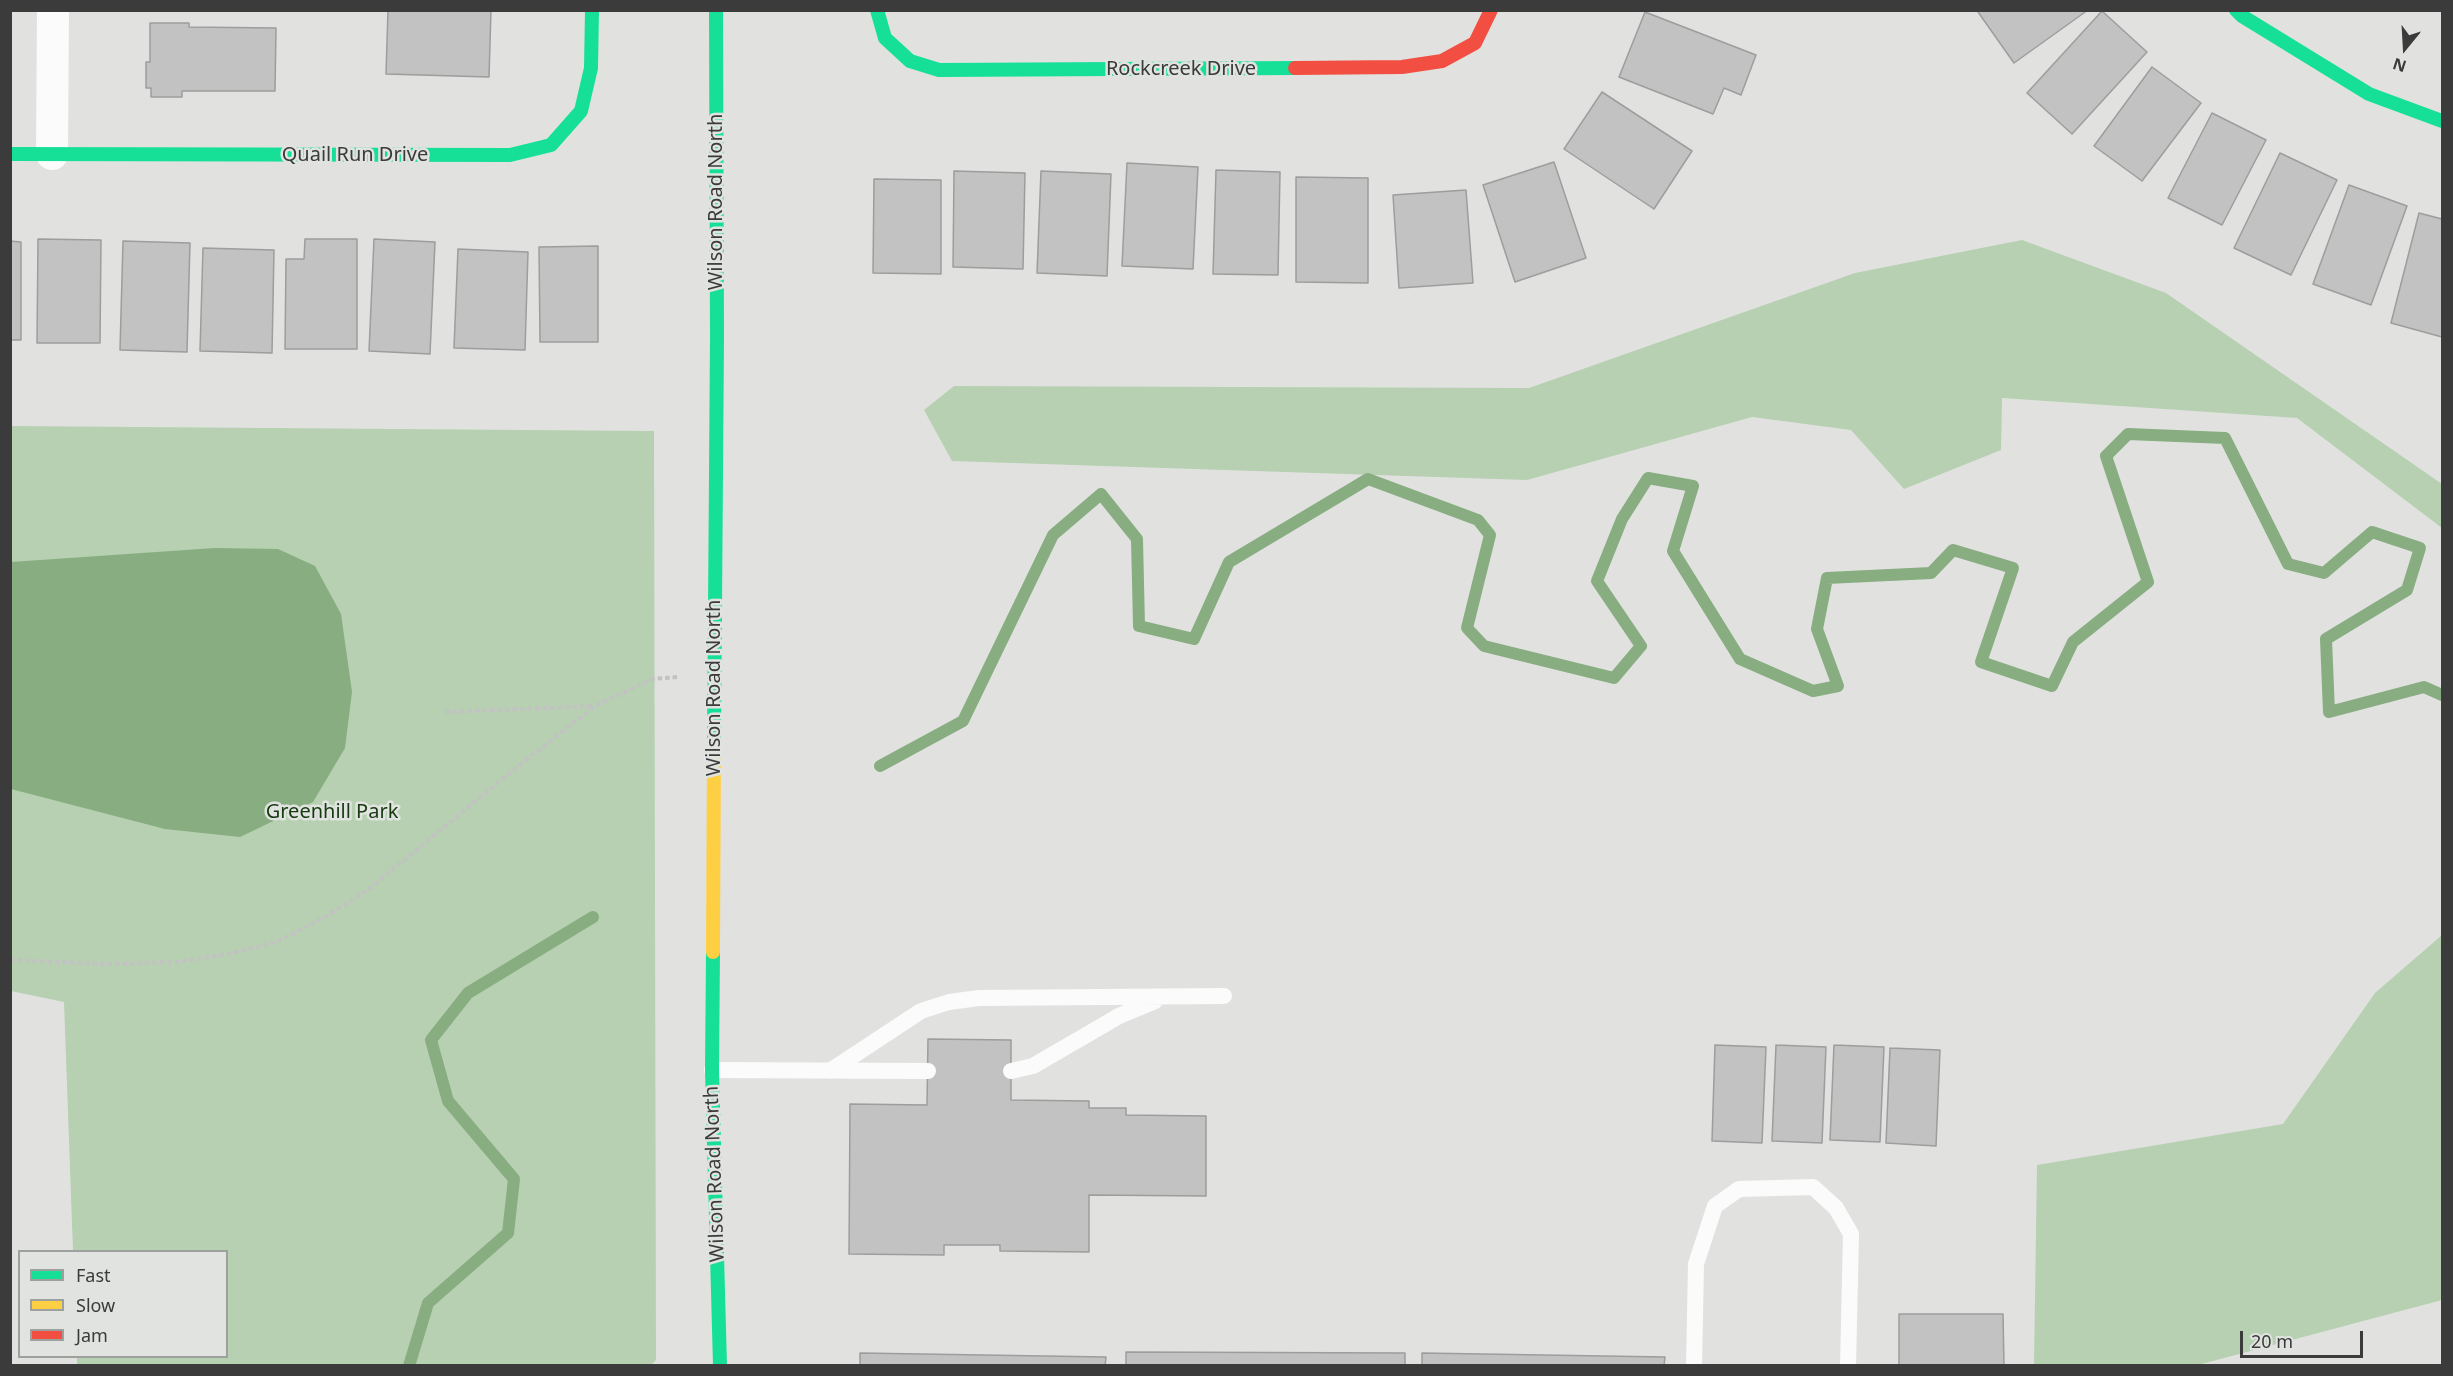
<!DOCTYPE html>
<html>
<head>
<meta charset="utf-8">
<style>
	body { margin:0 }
	#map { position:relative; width:2453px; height:1376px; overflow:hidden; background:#e1e2e0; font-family:"Noto Sans",sans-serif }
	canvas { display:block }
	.frame { position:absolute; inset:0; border:12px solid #3a3b3a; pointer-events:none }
	.legend { position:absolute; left:18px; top:1250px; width:210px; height:108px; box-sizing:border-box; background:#e0e3df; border:2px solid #9ea09d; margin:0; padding:8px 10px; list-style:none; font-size:18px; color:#3a3b3a }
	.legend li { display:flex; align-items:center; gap:12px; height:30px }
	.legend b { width:30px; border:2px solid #9ea09d }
	.north { position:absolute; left:2375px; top:18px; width:60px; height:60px; -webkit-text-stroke:4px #e0e3df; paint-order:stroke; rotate:198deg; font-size:16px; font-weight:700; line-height:24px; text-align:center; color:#3a3b3a }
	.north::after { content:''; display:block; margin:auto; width:21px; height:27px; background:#3a3b3a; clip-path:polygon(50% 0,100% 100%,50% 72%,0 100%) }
	.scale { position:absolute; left:2240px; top:1331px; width:123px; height:27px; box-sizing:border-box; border:3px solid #3a3b3a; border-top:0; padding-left:8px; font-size:18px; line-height:21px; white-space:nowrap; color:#3a3b3a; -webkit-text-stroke:4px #e0e3df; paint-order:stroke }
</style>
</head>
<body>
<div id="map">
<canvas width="2453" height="1376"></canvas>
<div class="frame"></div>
<ul class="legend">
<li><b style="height:8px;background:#16e098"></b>Fast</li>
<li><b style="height:8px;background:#ffcf43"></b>Slow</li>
<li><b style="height:8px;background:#f24e42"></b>Jam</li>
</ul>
<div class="north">N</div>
<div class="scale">20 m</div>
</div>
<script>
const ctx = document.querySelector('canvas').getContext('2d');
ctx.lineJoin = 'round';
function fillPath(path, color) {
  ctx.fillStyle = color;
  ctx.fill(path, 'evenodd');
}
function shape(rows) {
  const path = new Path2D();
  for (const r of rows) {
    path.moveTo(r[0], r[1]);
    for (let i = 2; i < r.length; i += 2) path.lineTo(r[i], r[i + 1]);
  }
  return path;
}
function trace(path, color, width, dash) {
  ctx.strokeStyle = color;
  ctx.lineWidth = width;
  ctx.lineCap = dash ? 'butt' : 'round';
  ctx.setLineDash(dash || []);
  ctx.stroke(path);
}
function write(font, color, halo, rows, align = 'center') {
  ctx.font = font + ' "Noto Sans",sans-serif';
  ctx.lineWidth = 5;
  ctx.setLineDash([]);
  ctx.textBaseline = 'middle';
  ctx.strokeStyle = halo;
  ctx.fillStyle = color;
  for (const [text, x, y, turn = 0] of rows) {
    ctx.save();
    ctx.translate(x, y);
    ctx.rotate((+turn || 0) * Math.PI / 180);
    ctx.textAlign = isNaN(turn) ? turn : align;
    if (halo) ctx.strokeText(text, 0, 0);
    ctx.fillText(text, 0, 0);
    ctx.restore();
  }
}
fillPath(shape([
	[2022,240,2166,293,2442,484,2442,528,2297,418,2002,398,2001,450,1904,489,1851,430,1752,417,1527,480,952,461,924,410,954,386,1529,388,1855,273],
	[11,426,654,431,656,1360,651,1365,77,1365,77,1357,226,1356,226,1252,73,1251,64,1002,11,991],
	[2442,935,2442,1300,2198,1365,2034,1365,2037,1165,2283,1124,2375,993]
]), '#b6d0b1');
fillPath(shape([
	[215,548,278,549,315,566,341,614,352,692,345,748,313,802,240,837,165,829,11,789,11,562]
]), '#87ad80');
trace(shape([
	[880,766,963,721,1053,535,1101,494,1137,539,1139,626,1194,639,1229,562,1368,479,1478,520,1490,535,1467,628,1484,646,1614,678,1641,646,1597,581,1622,519,1648,478,1693,486,1673,551,1740,659,1813,691,1838,686,1817,629,1827,578,1931,573,1953,550,2013,568,1981,662,2052,686,2073,642,2148,582,2106,456,2128,434,2225,438,2288,564,2324,573,2372,532,2420,548,2407,590,2326,639,2329,712,2424,687,2442,695],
	[409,1366,428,1303,508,1233,514,1179,448,1101,431,1040,468,993,593,917]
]), '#87ad80', 12);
const building = shape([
	[388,10,491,10,489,77,386,74,388,10],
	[1980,10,2088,10,2014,63,1978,12,1980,10],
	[2102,11,2147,52,2072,134,2027,93,2102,11],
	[1645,12,1756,55,1741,95,1724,88,1713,114,1619,77,1645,12],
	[150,23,189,23,189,27,276,28,275,91,182,91,182,97,151,97,151,88,146,88,146,62,150,62,150,23],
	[2152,67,2201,103,2142,181,2094,146,2152,67],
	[1602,92,1692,151,1654,209,1564,149,1602,92],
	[2212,113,2266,140,2222,225,2168,198,2212,113],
	[2280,153,2337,180,2291,275,2234,248,2280,153],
	[1554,162,1586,258,1515,282,1483,185,1554,162],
	[1127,163,1198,167,1193,269,1122,266,1127,163],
	[1216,170,1280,172,1278,275,1213,274,1216,170],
	[954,171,1025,173,1023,269,953,267,954,171],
	[1041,171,1111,174,1107,276,1037,273,1041,171],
	[1296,177,1368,178,1368,283,1296,282,1296,177],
	[874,179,941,180,941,274,873,273,874,179],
	[2349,185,2407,206,2371,305,2313,284,2349,185],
	[1466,190,1473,283,1399,288,1393,195,1466,190],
	[2419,213,2442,219,2442,337,2391,323,2419,213],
	[38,239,101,240,100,343,37,343,38,239],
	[305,239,357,239,357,349,285,349,286,259,304,259,305,239],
	[374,239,435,242,430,354,369,351,374,239],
	[10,241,21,242,21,340,10,340,10,241],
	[123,241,190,243,187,352,120,350,123,241],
	[598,246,598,342,540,342,539,247,598,246],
	[203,248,274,250,272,353,200,351,203,248],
	[458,249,528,252,525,350,454,348,458,249],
	[928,1039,1011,1040,1011,1100,1089,1101,1089,1108,1126,1108,1126,1115,1206,1116,1206,1196,1089,1195,1089,1252,1000,1251,1000,1245,944,1245,944,1255,849,1254,850,1104,927,1105,928,1039],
	[1715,1045,1766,1047,1762,1143,1712,1141,1715,1045],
	[1776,1045,1826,1047,1822,1143,1772,1141,1776,1045],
	[1834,1045,1884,1047,1880,1142,1830,1140,1834,1045],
	[1890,1048,1940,1050,1936,1146,1886,1143,1890,1048],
	[1899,1314,2003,1314,2004,1366,1899,1366,1899,1314],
	[1126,1352,1405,1353,1405,1366,1126,1366,1126,1352],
	[860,1353,1106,1357,1105,1366,860,1366,860,1353],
	[1422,1353,1665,1357,1664,1366,1422,1366,1422,1353]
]);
fillPath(building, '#c1c2c1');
trace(building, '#9c9d9c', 1.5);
trace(shape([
	[445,712,594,706],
	[10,960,109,964,177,962,229,954,277,942,327,916,369,889,511,772,595,706,652,679,678,677]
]), '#c1c2c1', 4, [4.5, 3]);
trace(shape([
	[712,1070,928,1071],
	[830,1071,921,1011,949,1002,979,998,1224,996],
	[1011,1071,1033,1066,1119,1016,1155,1001],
	[1694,1366,1696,1264,1715,1206,1739,1189,1813,1187,1836,1208,1851,1234,1848,1366]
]), '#fafbfa', 16);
trace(shape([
	[52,154,53,10]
]), '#fafbfa', 32);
trace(shape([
	[877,10,885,38,910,61,939,70,1295,68],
	[2236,10,2242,16,2369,94,2442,121],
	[10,154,510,155,551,145,581,111,591,68,592,10],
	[714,744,717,337,716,10],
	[713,952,712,1070,720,1366]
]), '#16e098', 14);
trace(shape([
	[713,952,714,744]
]), '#ffcf43', 14);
trace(shape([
	[1295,68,1402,67,1442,61,1475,43,1491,10]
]), '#f24e42', 14);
write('20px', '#3a3b3a', '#e0e3df', [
	["Rockcreek Drive",1181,69],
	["Quail Run Drive",355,155],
	["Wilson Road North",716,202,-90],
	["Wilson Road North",714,688,-90],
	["Wilson Road North",715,1174,-92]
]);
write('20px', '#153b0f', '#e0e3df', [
	["Greenhill Park",332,812]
]);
</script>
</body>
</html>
